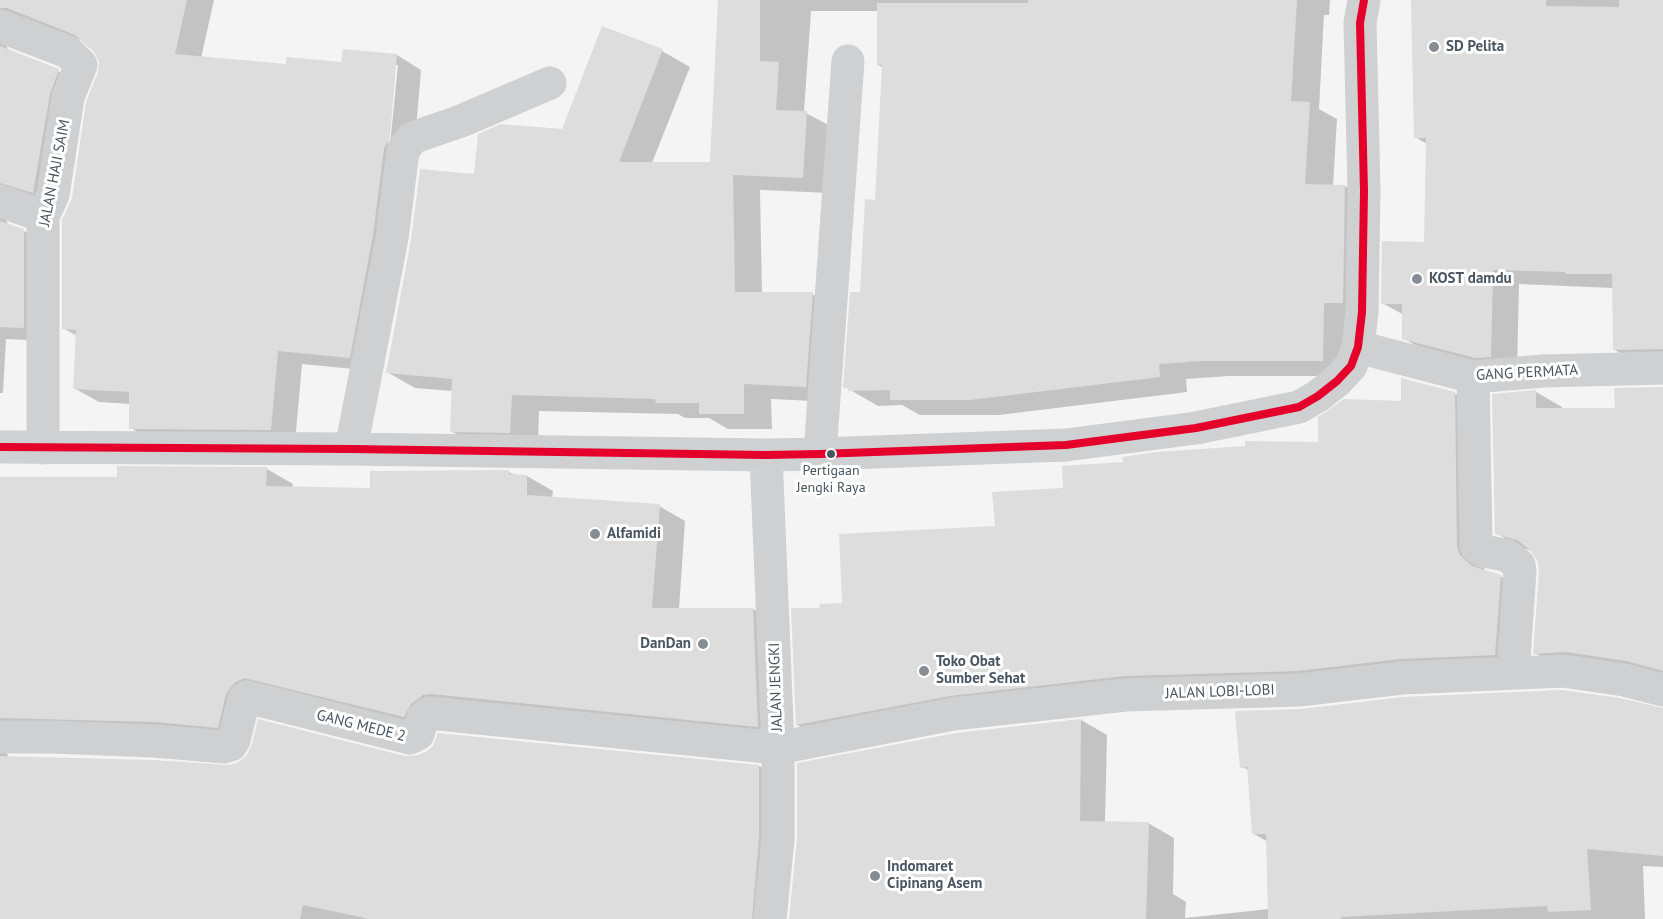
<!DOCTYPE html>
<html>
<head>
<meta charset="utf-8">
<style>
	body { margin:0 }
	canvas { display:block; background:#f4f4f4 }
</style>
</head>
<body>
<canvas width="1663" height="919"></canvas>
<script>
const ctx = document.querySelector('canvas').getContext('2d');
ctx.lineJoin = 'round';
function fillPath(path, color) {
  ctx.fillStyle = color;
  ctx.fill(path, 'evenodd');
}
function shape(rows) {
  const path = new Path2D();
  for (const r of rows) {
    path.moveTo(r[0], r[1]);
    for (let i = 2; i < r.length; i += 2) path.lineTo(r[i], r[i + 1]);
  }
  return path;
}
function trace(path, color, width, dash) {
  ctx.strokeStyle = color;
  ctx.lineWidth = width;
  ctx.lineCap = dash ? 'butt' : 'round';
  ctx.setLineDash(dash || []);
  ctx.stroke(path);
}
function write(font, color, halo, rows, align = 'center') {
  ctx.font = font + ' "PT Sans",sans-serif';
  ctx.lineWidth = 6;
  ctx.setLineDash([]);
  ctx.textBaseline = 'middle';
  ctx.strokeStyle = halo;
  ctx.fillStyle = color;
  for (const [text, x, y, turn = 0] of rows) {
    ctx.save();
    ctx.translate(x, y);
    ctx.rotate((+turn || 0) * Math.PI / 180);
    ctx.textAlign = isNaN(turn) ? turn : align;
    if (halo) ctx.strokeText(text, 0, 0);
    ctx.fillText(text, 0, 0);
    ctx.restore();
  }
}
fillPath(shape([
	[0,0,214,0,201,58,287,65,343,64,397,55,421,70,414,152,374,371,302,364,295,443,155,442,131,428,131,404,99,402,74,388,77,336,63,328,73,198,100,72,101,60,95,51,86,42,33,22,6,45,9,51,58,71,83,85,58,206,6,220,9,226,24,231,49,245,49,341,6,339,3,393,0,393],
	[395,65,398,65,390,145,388,145],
	[720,0,1330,0,1329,15,1324,15,1319,109,1337,119,1333,186,1345,186,1372,202,1350,376,1229,376,1186,379,1187,392,999,415,920,415,902,405,878,406,845,387,877,202,884,68,878,65,878,11,811,11,804,112,834,128,831,193,760,190,762,294,812,294,840,310,833,402,771,399,772,429,728,429,709,418,685,418,678,414,539,411,538,448,479,447,451,431,453,391,415,388,387,372,476,175,563,131,662,51,690,67,652,163,712,163],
	[1412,0,1663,0,1663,364,1641,365,1615,350,1613,288,1519,284,1517,371,1429,353,1403,338,1404,315,1382,303,1426,243,1427,144,1415,137],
	[1663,388,1663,678,1560,668,1535,653,1540,572,1539,561,1533,551,1522,548,1496,533,1494,396,1536,392,1562,407,1562,410,1616,410],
	[1454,393,1480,408,1483,563,1485,572,1500,576,1526,591,1521,669,823,739,797,725,821,609,843,604,996,527,1065,490,1124,463,1320,444,1402,402],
	[267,469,293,484,292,488,372,490,509,472,516,476,527,476,553,491,552,498,659,506,685,521,679,609,753,609,779,624,784,741,458,708,430,731,260,698,244,742,7,753,8,757,223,767,405,758,759,766,785,781,778,919,0,919,0,477,118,479],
	[1663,710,1663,867,1643,866,1645,919,790,919,1081,720,1107,735,1105,822,1148,823,1174,838,1173,894,1186,902,1185,918,1269,909,1268,842,1254,834,1248,770,1242,767]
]), '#0003');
fillPath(shape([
	[0,0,187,0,175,54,286,64,286,57,341,62,343,49,397,54,390,137,384,149,373,235,350,358,278,351,271,430,129,429,129,392,73,389,76,330,62,329,62,220,72,198,86,102,98,72,99,62,94,52,75,35,7,8,0,8],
	[718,0,760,0,760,61,779,62,776,110,807,111,803,178,733,175,735,292,813,292,806,387,744,384,744,414,699,414,699,403,656,403,655,399,512,395,510,433,450,432,452,379,386,373,411,240,420,169,474,174,478,134,501,124,562,129,602,26,663,49,619,162,710,162],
	[1028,0,1297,0,1291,101,1310,102,1305,184,1345,185,1343,303,1324,303,1323,361,1201,361,1159,364,1160,377,970,400,890,400,890,390,848,391,848,388,843,388,850,292,860,292,865,199,875,200,882,65,877,65,877,3,1028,3],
	[1411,0,1546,0,1546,6,1619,7,1619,0,1663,0,1663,349,1613,350,1612,274,1566,274,1565,272,1493,270,1491,357,1475,358,1402,339,1402,304,1381,304,1382,241,1424,242,1426,138,1414,138],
	[0,46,59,69,50,94,33,193,0,183],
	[0,221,24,229,24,328,0,327],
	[1401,378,1455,392,1457,547,1460,555,1472,566,1501,575,1495,655,1400,659,1298,671,1125,676,1080,681,950,696,796,725,791,608,820,608,819,604,842,603,839,534,995,526,992,492,1063,488,1062,466,1123,462,1122,457,1156,452,1245,446,1245,441,1318,442,1318,417,1344,399,1401,401],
	[1663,387,1663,671,1627,661,1566,652,1533,654,1539,572,1538,562,1530,550,1517,540,1495,534,1492,394,1536,390,1536,408,1615,408,1614,388],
	[117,466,267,467,266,486,370,488,370,471,509,470,509,474,527,475,527,495,660,504,652,608,753,608,758,727,431,694,423,695,411,704,404,717,244,678,234,683,226,694,218,728,155,722,0,718,0,477,117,477],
	[1562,690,1620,698,1663,708,1663,856,1587,849,1591,910,1548,912,1547,906,1341,917,1341,919,1268,919,1266,834,1252,834,1247,767,1240,768,1235,711,1301,709,1403,697],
	[258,719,405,756,418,755,427,751,433,746,438,733,759,765,759,838,752,919,370,919,303,905,300,919,0,919,0,756,153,760,229,765,237,763,247,755,252,744],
	[1081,719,1080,821,1149,822,1146,919,789,919,797,839,797,763,956,733]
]), '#ddddde');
trace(shape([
	[0,26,68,52,81,65,68,97,53,195,43,216,43,448],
	[0,201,43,216],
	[1358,347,1473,377,1543,371,1663,368],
	[1473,377,1476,546,1483,551,1506,555,1519,565,1520,571,1513,672],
	[0,447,351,449,766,455,820,454,1066,445,1196,428,1299,407,1318,396,1337,381,1351,366,1358,347,1362,312,1364,191,1360,23,1364,0],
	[351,449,392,238,403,151,412,138,461,121,550,83],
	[820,454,848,61],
	[766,455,778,748,778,839,770,919],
	[0,737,52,737,154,741,224,747,231,745,234,740,244,699,247,697,410,738,418,734,423,718,429,713,778,748,953,714,1126,695,1299,690,1402,678,1563,671,1624,680,1663,690]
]), '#ced0d2', 33);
trace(shape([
	[0,447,351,449,766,455,820,454,1066,445,1196,428,1299,407,1318,396,1337,381,1351,366,1358,347,1362,312,1364,191,1360,23,1364,0]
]), '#e4002b', 8);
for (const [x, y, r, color] of [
	[1434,47,6,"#868d94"],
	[1417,279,6,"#868d94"],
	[831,454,5,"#4a5661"],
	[595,534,6,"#868d94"],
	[703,644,6,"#868d94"],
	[924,671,6,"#868d94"],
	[875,876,6,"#868d94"]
]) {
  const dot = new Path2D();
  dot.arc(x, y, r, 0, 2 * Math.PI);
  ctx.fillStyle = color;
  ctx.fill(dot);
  trace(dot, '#fff', 2);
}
write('14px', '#4a5661', '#fff', [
	["Pertigaan",831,471],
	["Jengki Raya",831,488]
]);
write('bold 15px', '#4a5661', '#fff', [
	["SD Pelita",1446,47],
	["KOST damdu",1429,279],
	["Alfamidi",607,534],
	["DanDan",691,644,"right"],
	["Toko Obat",936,662],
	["Sumber Sehat",936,679],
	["Indomaret",887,867],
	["Cipinang Asem",887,884]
], 'left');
write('15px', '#4a5661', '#fff', [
	["JALAN HAJI SAIM",55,173,-79],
	["GANG PERMATA",1527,373,-3],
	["JALAN JENGKI",776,687,-92],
	["JALAN LOBI-LOBI",1220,692,-2],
	["GANG MEDE 2",361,726,14]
]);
</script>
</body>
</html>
